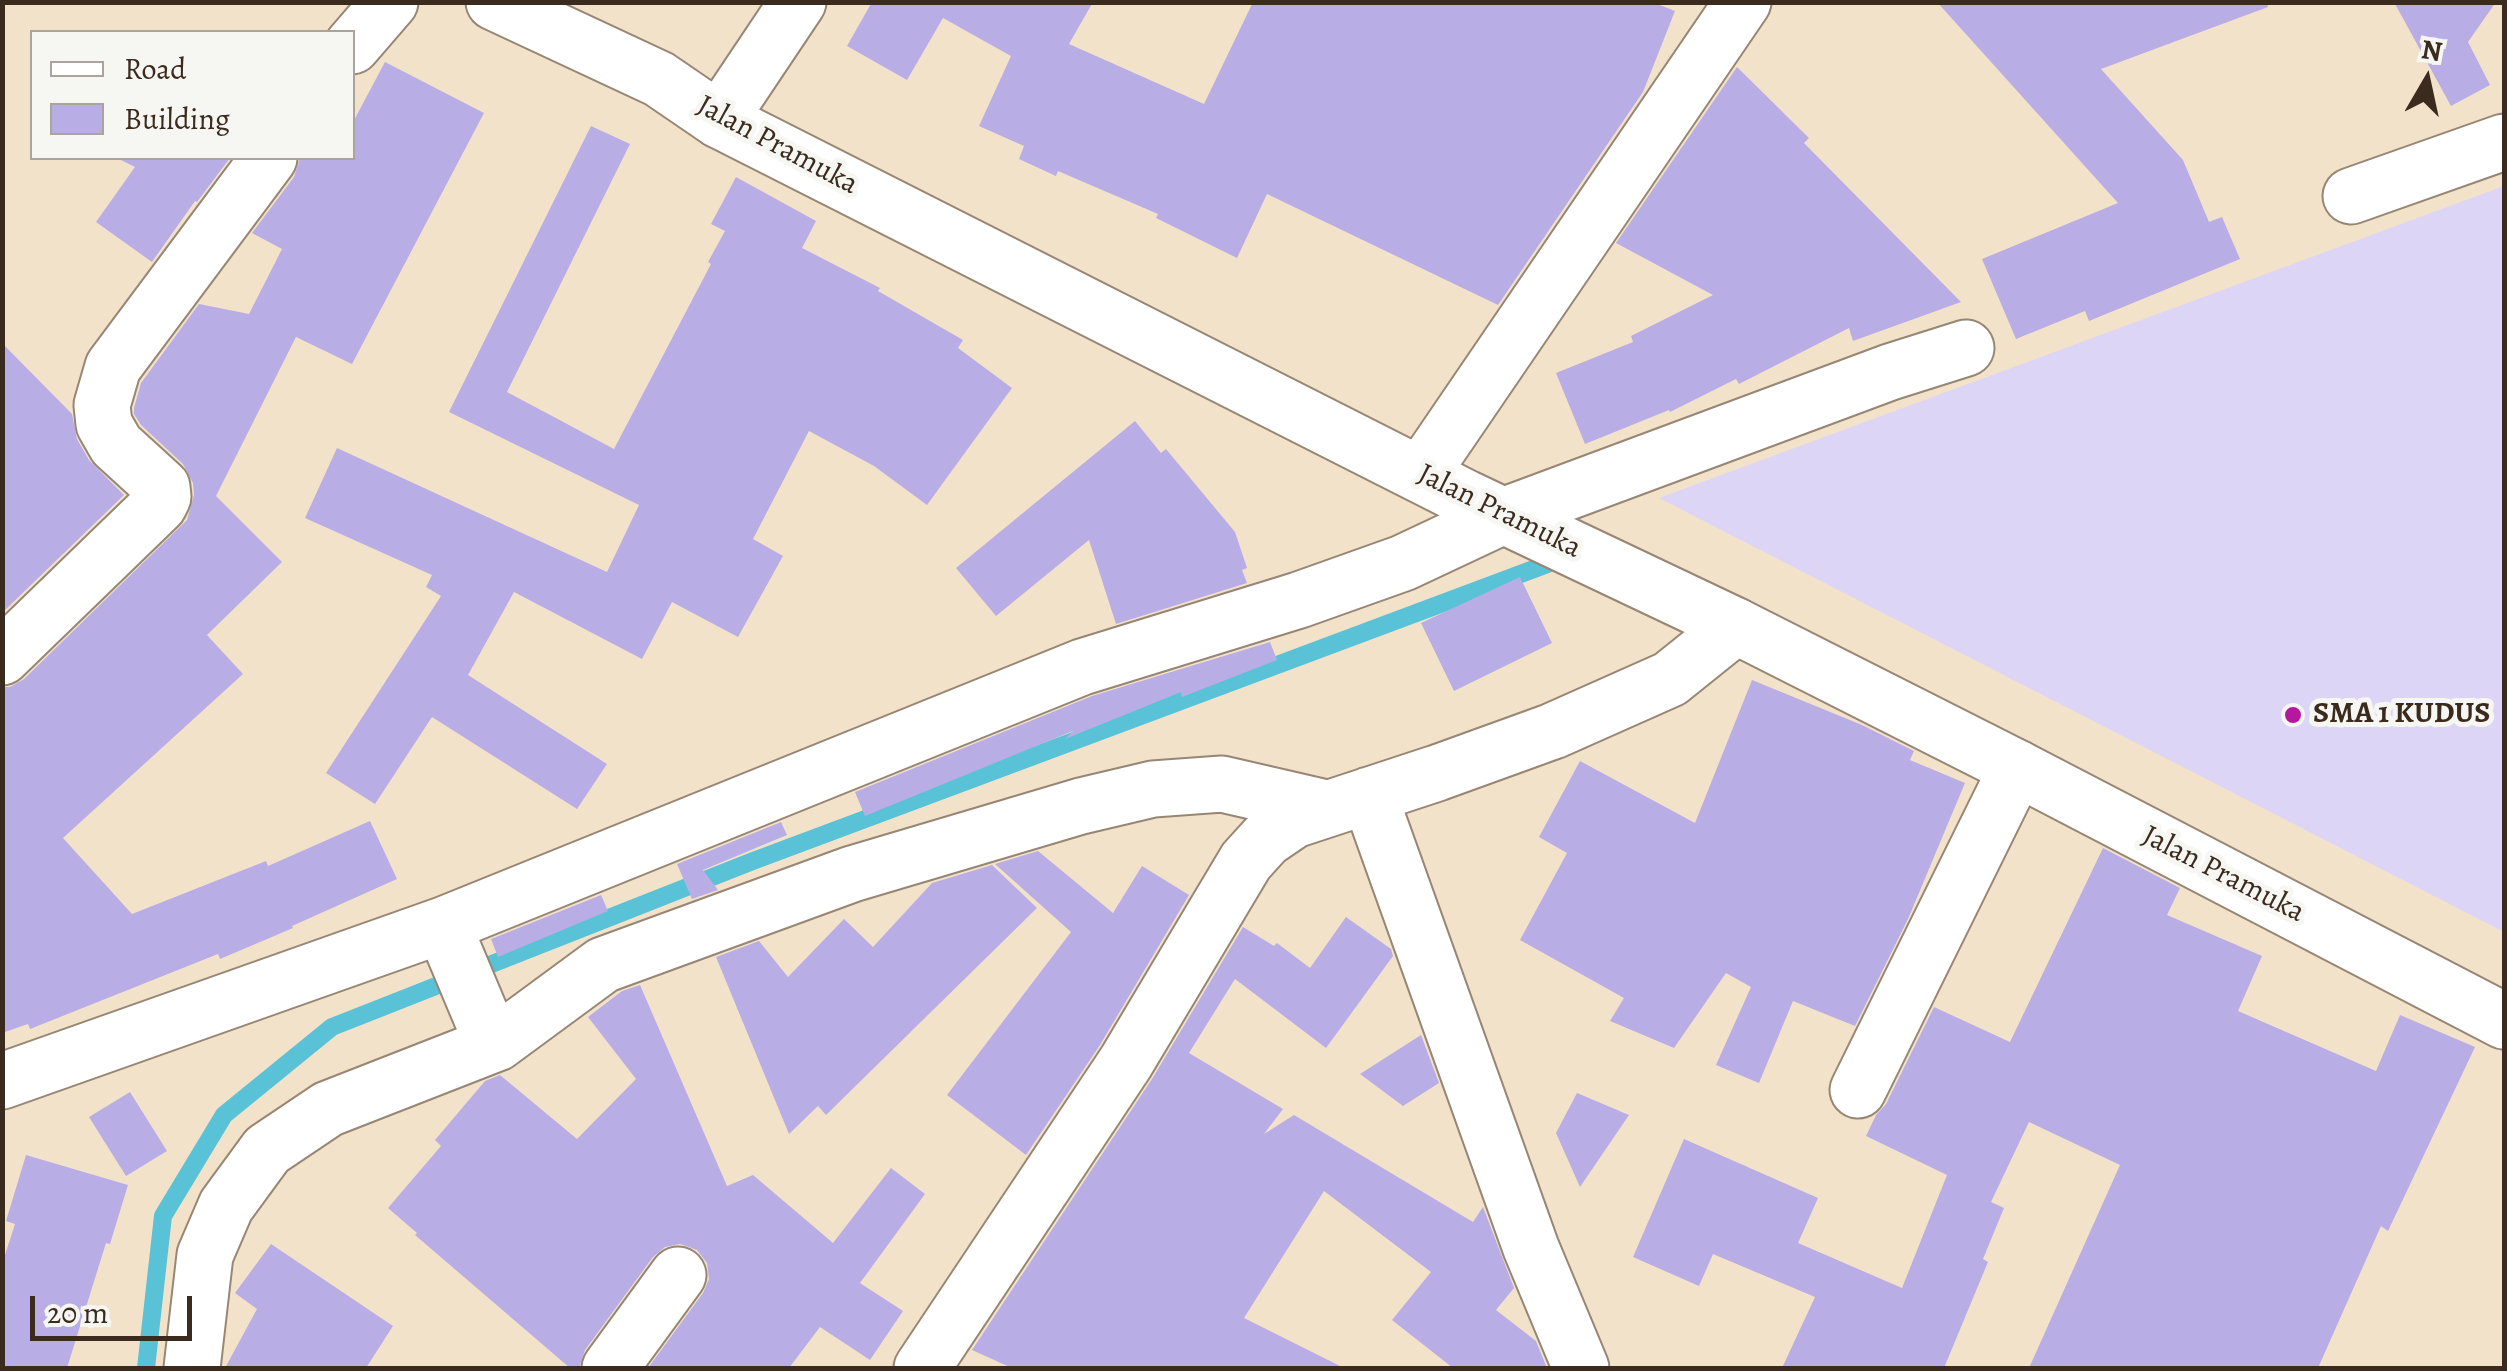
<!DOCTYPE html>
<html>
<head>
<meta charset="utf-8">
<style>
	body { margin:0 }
	#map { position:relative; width:2507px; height:1371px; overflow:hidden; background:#f3e2ca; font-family:Alegreya,serif }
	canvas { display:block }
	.frame { position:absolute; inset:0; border:5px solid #3b2a1e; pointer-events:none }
	.legend { position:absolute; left:30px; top:30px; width:325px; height:130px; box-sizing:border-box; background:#f6f6f2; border:2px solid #aba49d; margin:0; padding:12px 18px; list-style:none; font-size:30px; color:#3b2a1e }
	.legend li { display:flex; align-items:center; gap:20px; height:50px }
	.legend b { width:50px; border:2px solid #aba49d }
	.north { position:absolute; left:2377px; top:30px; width:100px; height:100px; -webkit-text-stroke:8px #f6f6f2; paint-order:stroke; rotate:9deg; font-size:28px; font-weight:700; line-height:40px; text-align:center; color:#3b2a1e }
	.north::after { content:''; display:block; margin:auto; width:35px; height:45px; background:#3b2a1e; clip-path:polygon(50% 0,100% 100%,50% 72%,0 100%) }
	.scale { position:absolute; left:30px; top:1296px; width:162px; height:45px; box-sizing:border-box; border:5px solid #3b2a1e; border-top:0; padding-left:12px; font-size:30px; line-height:35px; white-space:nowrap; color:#3b2a1e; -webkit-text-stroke:8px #f6f6f2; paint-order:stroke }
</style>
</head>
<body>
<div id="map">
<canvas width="2507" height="1371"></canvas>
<div class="frame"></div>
<ul class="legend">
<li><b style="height:12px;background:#fff"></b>Road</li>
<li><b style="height:28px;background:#b9ade5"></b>Building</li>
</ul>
<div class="north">N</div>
<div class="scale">20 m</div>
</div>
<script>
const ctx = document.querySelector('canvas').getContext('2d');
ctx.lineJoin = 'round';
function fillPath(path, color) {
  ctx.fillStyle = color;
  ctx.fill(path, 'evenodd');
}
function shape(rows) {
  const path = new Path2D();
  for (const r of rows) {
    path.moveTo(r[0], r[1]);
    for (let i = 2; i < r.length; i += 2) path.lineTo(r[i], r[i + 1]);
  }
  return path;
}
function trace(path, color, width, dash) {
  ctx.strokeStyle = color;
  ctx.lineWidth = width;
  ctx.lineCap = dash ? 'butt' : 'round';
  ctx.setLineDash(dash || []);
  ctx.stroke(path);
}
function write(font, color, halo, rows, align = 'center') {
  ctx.font = font + ' Alegreya,serif';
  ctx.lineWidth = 10;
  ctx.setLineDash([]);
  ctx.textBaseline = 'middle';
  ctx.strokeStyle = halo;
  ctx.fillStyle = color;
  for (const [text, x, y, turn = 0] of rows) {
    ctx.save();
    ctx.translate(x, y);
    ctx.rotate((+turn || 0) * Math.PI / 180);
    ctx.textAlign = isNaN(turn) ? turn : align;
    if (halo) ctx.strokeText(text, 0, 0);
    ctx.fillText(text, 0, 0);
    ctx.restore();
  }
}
fillPath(shape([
	[2504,186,2504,932,1659,498]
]), '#ddd5f6');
trace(shape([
	[146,1368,163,1216,224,1115,332,1027,753,861,1566,557]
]), '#59c2d6', 18);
fillPath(shape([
	[872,2,1093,2,1069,44,1204,104,1253,2,1652,2,1675,11,1643,92,1498,305,1267,194,1237,258,1156,218,1158,214,1058,171,1056,176,1019,159,1024,146,979,126,1011,56,943,18,907,80,847,46],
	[1937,2,2267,2,2268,7,2101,69,2183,160,2209,222,2222,217,2240,259,2089,321,2085,311,2016,339,1982,259,2118,203],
	[2394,2,2496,2,2468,42,2490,85,2451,106],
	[385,62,484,113,352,364,296,337,216,496,282,562,207,635,243,674,63,838,132,914,266,861,268,866,370,821,397,879,292,926,293,928,220,959,218,954,30,1029,28,1024,2,1033,2,687,10,687,24,679,187,520,194,495,193,483,183,464,141,425,134,414,134,408,141,383,199,304,249,314,282,249,252,233,294,177,300,158,352,158,352,124],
	[1737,67,1809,138,1804,143,1961,302,1853,341,1849,328,1739,384,1736,379,1670,412,1669,410,1585,444,1556,373,1633,342,1631,336,1713,295,1616,243],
	[591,126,630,144,507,392,614,449,711,264,708,262,725,231,711,224,736,177,816,221,802,248,880,288,878,291,963,340,958,348,1012,388,927,505,874,466,809,431,753,539,783,556,738,637,672,602,642,659,514,592,468,675,607,764,577,809,432,717,375,804,326,773,441,596,426,587,432,575,305,518,337,448,607,572,639,505,449,412],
	[117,158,230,158,197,202,195,201,152,262,96,222,135,167],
	[2,343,72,414,77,439,89,460,124,495,2,613],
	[1135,421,1161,453,1166,449,1235,532,1247,568,1242,570,1247,583,1116,624,1089,540,996,616,956,568],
	[1520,577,1552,643,1454,691,1421,623],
	[1270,642,1277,660,1182,697,1181,692,1065,739,1073,731,865,816,855,792,1092,696],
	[1752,680,1862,725,1914,751,1910,760,1965,783,1908,919,1855,1026,1793,1001,1759,1083,1716,1065,1751,987,1726,973,1674,1048,1610,1021,1624,998,1520,940,1567,853,1539,837,1580,761,1695,823],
	[781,822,787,835,703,870,718,890,692,899,677,864],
	[2103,848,2180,888,2167,915,2262,956,2238,1011,2376,1071,2400,1015,2475,1047,2388,1231,2381,1226,2318,1368,2029,1368,2120,1165,2029,1122,1991,1202,2004,1208,1983,1259,1988,1262,1944,1368,1782,1368,1815,1297,1713,1254,1699,1286,1633,1257,1684,1139,1818,1198,1798,1243,1902,1288,1947,1175,1866,1136,1876,1115,1886,1104,1934,1007,2010,1042],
	[1038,851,1113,913,1142,866,1189,895,1100,1045,1026,1155,947,1095,1071,932,995,864],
	[992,865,1037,908,826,1115,818,1106,789,1134,716,957,759,941,788,977,844,919,873,947,932,883],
	[601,895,608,911,498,957,491,939],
	[1346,917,1391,949,1393,956,1326,1048,1235,979,1189,1053,1283,1109,1264,1134,1294,1115,1473,1222,1483,1207,1514,1288,1496,1310,1536,1341,1547,1368,1453,1368,1392,1320,1431,1272,1324,1191,1244,1318,1344,1368,1012,1368,972,1350,1152,1079,1243,927,1274,946,1277,943,1310,968],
	[640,985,727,1186,753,1175,833,1243,891,1168,925,1194,860,1283,903,1311,870,1360,820,1327,789,1368,648,1368,703,1293,709,1279,707,1263,697,1250,680,1244,665,1247,653,1257,585,1350,579,1368,570,1368,415,1235,417,1233,388,1208,441,1146,435,1140,485,1081,500,1075,577,1139,636,1079,588,1017,622,991],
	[1421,1035,1439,1083,1403,1106,1360,1074],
	[130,1092,167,1151,126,1176,89,1117],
	[1577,1093,1629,1115,1580,1187,1556,1133],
	[26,1155,128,1185,110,1244,106,1243,67,1368,2,1368,2,1264,15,1224,6,1221],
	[271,1244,393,1326,366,1368,225,1368,257,1309,235,1293]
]), '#b9ade5');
const minor = shape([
	[352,46,390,2],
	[719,120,798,2],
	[2351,196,2504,142],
	[1421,474,1743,2],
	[2,657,159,505,163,497,162,487,116,445,104,424,102,405,113,367,269,158],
	[1369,795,1531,1248,1581,1368],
	[443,925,487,1030,497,1043],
	[2,1081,443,925,1082,667,1299,600,1403,563,1503,516,1890,372,1966,348],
	[1858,1090,2017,768],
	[192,1368,205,1255,226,1206,267,1150,328,1109,497,1043,603,965,852,874,1081,806,1153,789,1222,784,1326,808],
	[610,1368,678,1275],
	[922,1368,1126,1062,1246,861,1266,839,1294,820,1437,773,1553,731,1670,679,1736,626]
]);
const major = shape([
	[494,2,659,79,719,120,1466,498,1736,626,2017,768,2504,1021]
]);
trace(minor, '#978674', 59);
trace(major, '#978674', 59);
trace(minor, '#fff', 55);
trace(major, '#fff', 55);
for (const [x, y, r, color] of [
	[2293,715,10,"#b5179e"]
]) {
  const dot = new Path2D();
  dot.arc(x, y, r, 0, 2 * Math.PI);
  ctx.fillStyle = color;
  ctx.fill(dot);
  trace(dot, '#f6f6f2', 4);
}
write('30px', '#3b2a1e', '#f6f6f2', [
	["Jalan Pramuka",777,146,28],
	["Jalan Pramuka",1499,512,26],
	["Jalan Pramuka",2223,875,27]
]);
write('bold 30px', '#3b2a1e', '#f6f6f2', [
	["SMA 1 KUDUS",2313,715]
], 'left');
</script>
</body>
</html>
